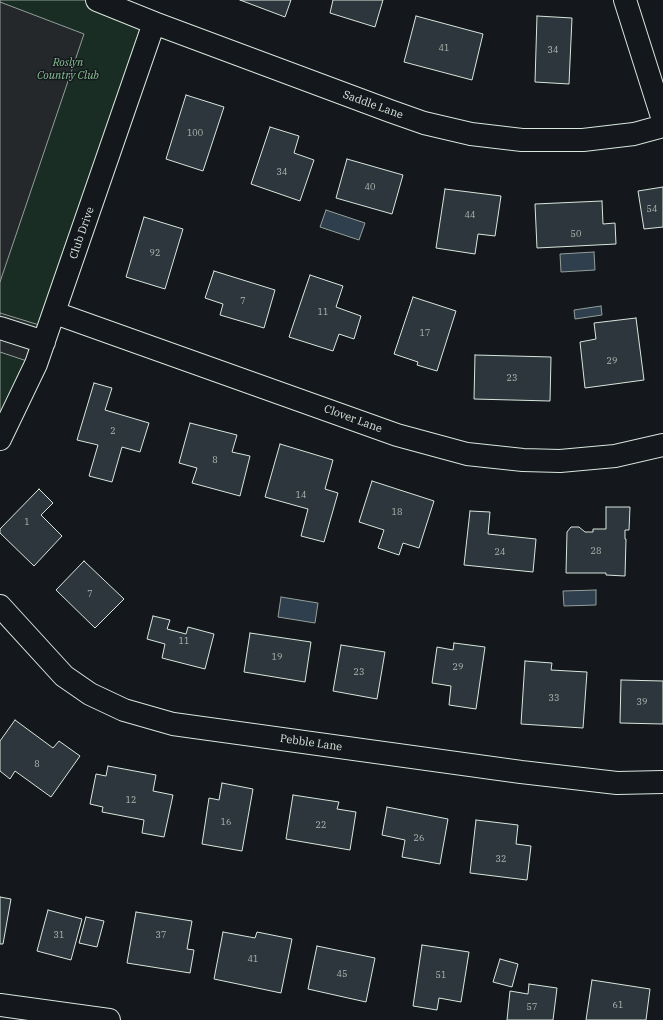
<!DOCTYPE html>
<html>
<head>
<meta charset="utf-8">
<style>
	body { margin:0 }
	canvas { display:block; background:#14181c }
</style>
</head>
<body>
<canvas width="663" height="1020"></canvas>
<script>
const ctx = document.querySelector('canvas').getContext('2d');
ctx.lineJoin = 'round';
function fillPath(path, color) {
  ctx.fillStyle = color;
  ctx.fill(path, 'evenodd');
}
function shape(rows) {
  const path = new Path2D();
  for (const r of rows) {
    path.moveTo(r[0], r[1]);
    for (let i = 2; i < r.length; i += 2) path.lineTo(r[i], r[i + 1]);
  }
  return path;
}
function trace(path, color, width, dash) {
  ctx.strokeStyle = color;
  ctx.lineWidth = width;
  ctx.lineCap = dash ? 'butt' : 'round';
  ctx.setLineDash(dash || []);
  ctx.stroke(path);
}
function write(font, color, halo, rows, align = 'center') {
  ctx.font = font + ' "IBM Plex Serif",serif';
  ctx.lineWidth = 3;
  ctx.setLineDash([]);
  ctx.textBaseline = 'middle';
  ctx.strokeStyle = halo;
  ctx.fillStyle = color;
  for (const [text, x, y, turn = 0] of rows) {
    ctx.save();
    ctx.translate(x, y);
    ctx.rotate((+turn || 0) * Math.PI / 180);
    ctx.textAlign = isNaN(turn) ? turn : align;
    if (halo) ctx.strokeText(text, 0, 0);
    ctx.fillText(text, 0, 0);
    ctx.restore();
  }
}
const green = shape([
	[0,0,91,0,156,26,0,439,0,0]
]);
fillPath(green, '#1a2d24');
trace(green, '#939e99', 1);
const parking = shape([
	[0,2,84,34,0,282,0,2],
	[0,313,49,328,36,364,0,352,0,313]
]);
fillPath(parking, '#24282b');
trace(parking, '#939e99', 1);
const water = shape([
	[326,210,365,223,359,240,320,227,326,210],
	[594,252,595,270,561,272,560,254,594,252],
	[601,306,602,315,575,319,574,310,601,306],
	[596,590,596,605,564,606,563,591,596,590],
	[281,597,318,603,315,623,278,617,281,597]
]);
fillPath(water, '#2f3f4d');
trace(water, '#939e99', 1);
const building = shape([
	[240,0,291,0,285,17,240,0],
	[333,0,383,0,375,27,330,13,333,0],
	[416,16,483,34,472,80,404,62,416,16],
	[537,16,572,18,569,84,535,82,537,16],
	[186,95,224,107,203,171,166,159,186,95],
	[270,127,299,136,294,153,314,160,300,201,251,184,270,127],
	[347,159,403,175,392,214,336,198,347,159],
	[663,187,663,227,644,229,638,191,663,187],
	[445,189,501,196,495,236,478,234,475,254,436,248,445,189],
	[602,201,603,224,615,223,616,244,537,248,535,204,602,201],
	[144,217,183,229,165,289,126,277,144,217],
	[214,271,275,290,264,328,220,315,223,304,205,298,214,271],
	[310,275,343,286,336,307,361,316,354,339,339,334,333,351,289,337,310,275],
	[413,297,456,311,437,371,417,365,418,362,394,354,413,297],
	[636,318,644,380,585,388,580,342,596,339,594,323,636,318],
	[475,355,551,357,550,401,474,399,475,355],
	[94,383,112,388,105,410,149,423,140,452,122,447,112,482,89,476,98,445,77,440,94,383],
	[190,423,237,435,232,452,250,456,240,496,192,483,197,468,179,463,190,423],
	[280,444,333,460,325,489,338,493,324,542,301,536,308,509,265,497,280,444],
	[372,481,434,501,419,548,403,543,399,555,378,548,384,530,359,522,372,481],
	[39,489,53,503,41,515,62,536,34,566,0,533,0,529,39,489],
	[606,507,630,507,629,530,625,530,625,539,626,539,625,576,606,575,606,573,566,573,567,532,571,527,579,527,585,532,593,532,593,529,606,529,606,507],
	[470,511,490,512,488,534,536,539,533,572,464,565,470,511],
	[84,561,124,599,95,628,56,590,84,561],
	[153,616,170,620,167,629,186,634,188,627,214,634,205,669,162,658,165,644,147,639,153,616],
	[250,633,311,642,305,682,244,672,250,633],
	[454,643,485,647,476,709,449,705,451,686,432,683,437,647,453,650,454,643],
	[341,645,385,652,377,699,333,691,341,645],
	[525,661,552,663,551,670,587,672,583,728,521,724,525,661],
	[621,680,663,681,663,724,620,723,621,680],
	[15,720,53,748,59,741,80,756,51,797,15,771,10,779,0,771,0,741,15,720],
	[108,766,156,775,153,791,173,795,164,837,142,833,144,820,102,812,103,807,90,804,96,774,106,776,108,766],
	[222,783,253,789,242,851,202,844,209,798,219,800,222,783],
	[293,795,339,802,337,809,356,812,350,850,286,839,293,795],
	[387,807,448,819,440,864,402,857,405,840,382,835,387,807],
	[476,820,518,825,516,844,531,846,527,880,470,873,476,820],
	[0,897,11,899,3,944,0,944,0,897],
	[48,910,82,919,71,960,37,951,48,910],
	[136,912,192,921,187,949,194,950,190,973,127,963,136,912],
	[86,917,104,921,97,947,79,943,86,917],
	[223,932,255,938,257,932,292,939,281,993,214,979,223,932],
	[422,945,469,952,461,1002,439,998,437,1010,413,1006,422,945],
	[317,946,375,958,366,1002,308,989,317,946],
	[500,959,518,964,512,987,493,982,500,959],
	[592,980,650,989,646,1020,586,1020,592,980],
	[529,984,557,988,553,1020,507,1020,510,991,528,994,529,984]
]);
fillPath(building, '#2c363c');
trace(building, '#d8e6dc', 1);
const minor = shape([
	[97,0,154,23,390,111,424,123,471,134,522,140,583,140,634,134,663,126],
	[625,0,663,120],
	[55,313,397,435,467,454,523,460,560,461,615,456,663,445],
	[0,328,44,342],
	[0,439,36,364,154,23],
	[0,606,64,676,90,694,124,710,173,724,521,772,617,783,663,782],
	[0,1005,109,1020]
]);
trace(minor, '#d8e6dc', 24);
trace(minor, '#14181c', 22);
write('9px', '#adbab4', null, [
	["41",444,48],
	["34",553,50],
	["100",195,133],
	["34",282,172],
	["40",370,187],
	["54",652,209],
	["44",470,215],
	["50",576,234],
	["92",155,253],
	["7",243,301],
	["11",323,312],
	["17",425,333],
	["29",612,361],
	["23",512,378],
	["2",113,431],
	["8",215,460],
	["14",301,495],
	["18",397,512],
	["1",27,522],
	["28",596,551],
	["24",500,552],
	["7",90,594],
	["11",184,641],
	["19",277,657],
	["29",458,667],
	["23",359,672],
	["33",554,698],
	["39",642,702],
	["8",37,764],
	["12",131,800],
	["16",226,822],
	["22",321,825],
	["26",419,838],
	["32",501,859],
	["31",59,935],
	["37",161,935],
	["41",253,959],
	["45",342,974],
	["51",441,975],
	["61",618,1005],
	["57",532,1007]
]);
write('italic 11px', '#8ac095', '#14181c', [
	["Roslyn",68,63],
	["Country Club",68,76]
]);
write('11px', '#d8e6dc', '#14181c', [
	["Saddle Lane",373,105,20],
	["Club Drive",82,233,-71],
	["Clover Lane",353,419,20],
	["Pebble Lane",311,743,8]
]);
</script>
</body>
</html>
